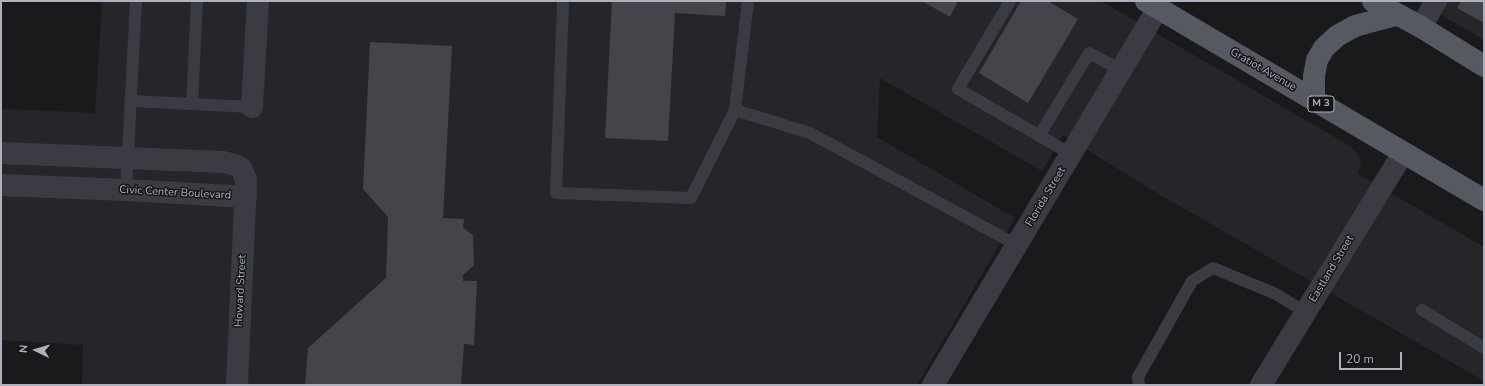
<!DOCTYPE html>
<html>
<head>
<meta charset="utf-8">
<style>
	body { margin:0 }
	#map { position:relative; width:1485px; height:386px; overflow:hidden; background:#1a1a1d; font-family:"Nunito Sans",sans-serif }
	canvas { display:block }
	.frame { position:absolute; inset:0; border:2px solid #acb2bd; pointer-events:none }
	.north { position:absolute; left:16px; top:330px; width:40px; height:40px; -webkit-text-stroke:3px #151518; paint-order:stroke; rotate:275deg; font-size:11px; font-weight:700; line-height:16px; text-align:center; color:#acb2bd }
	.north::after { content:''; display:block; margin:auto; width:14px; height:18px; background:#acb2bd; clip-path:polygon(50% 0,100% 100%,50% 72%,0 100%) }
	.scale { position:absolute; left:1339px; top:352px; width:63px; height:18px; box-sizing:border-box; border:2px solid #acb2bd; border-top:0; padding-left:5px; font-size:12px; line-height:14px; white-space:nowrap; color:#acb2bd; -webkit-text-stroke:3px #151518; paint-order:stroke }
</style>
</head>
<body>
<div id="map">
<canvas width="1485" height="386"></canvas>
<div class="frame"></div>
<div class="north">N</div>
<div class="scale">20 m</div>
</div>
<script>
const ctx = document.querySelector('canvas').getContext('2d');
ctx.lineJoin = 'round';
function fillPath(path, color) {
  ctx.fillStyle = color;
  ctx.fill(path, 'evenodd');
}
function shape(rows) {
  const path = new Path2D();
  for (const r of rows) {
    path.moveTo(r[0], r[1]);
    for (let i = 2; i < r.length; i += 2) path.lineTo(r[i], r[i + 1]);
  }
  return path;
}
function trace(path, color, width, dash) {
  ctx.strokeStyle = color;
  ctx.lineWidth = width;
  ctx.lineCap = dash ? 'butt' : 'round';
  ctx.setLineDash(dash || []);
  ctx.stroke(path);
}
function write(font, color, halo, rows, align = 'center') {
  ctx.font = font + ' "Nunito Sans",sans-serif';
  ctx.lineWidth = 3;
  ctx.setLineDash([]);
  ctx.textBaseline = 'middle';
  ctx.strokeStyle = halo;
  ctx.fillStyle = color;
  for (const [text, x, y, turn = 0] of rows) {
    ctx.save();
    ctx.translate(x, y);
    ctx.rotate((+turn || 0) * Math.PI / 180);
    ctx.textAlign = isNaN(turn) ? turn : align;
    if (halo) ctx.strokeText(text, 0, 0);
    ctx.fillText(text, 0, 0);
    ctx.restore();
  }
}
fillPath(shape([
	[102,1,1101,1,1348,145,1357,152,1361,162,1358,174,1484,247,1484,381,1157,193,1063,135,1042,171,880,78,877,137,1015,218,917,385,82,385,83,345,1,340,1,109,95,113],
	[1418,1,1484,1,1484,40]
]), '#26262a');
fillPath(shape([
	[612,1,726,1,725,16,675,13,668,141,605,138],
	[922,1,958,1,950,17],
	[1021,1,1048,1,1078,19,1028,103,979,73],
	[1461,1,1484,1,1484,23,1457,8],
	[370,42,452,46,443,218,464,219,463,228,473,235,474,265,463,275,463,281,477,281,474,345,464,344,461,385,305,385,308,348,386,278,388,217,363,189]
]), '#44454a');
trace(shape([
	[563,1,556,193,691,198,735,110,810,133,1017,245],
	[1010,1,958,89,1071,154],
	[131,101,252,107],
	[192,104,197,1],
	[735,110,748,1],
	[1039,136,1089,53,1121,70],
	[126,190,136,1],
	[1422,310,1484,348],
	[1139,385,1138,377,1192,281,1213,268,1276,294,1305,312]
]), '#3b3c43', 12);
trace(shape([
	[1421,27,1436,1],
	[252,107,258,1],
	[1,153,224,162,235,165,241,168,246,180,237,385],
	[1,185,126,190,246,197],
	[933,385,1158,8],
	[1261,385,1403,153]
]), '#3b3c43', 22);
trace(shape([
	[1146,1,1484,200],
	[1373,1,1421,27,1484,66],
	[1314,100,1314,76,1317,60,1324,48,1337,36,1355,26,1396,15]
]), '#575962', 22);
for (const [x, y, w] of [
	[1321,104,26]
]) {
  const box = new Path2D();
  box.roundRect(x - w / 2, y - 8, w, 16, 3);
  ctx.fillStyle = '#151518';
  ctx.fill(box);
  trace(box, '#acb2bd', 1);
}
write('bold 10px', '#acb2bd', null, [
	["M 3",1321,104]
]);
write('11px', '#acb2bd', '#151518', [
	["Gratiot Avenue",1263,70,30],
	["Civic Center Boulevard",175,193,3],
	["Florida Street",1046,197,-59],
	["Eastland Street",1332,269,-59],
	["Howard Street",241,291,-87]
]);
</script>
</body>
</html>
